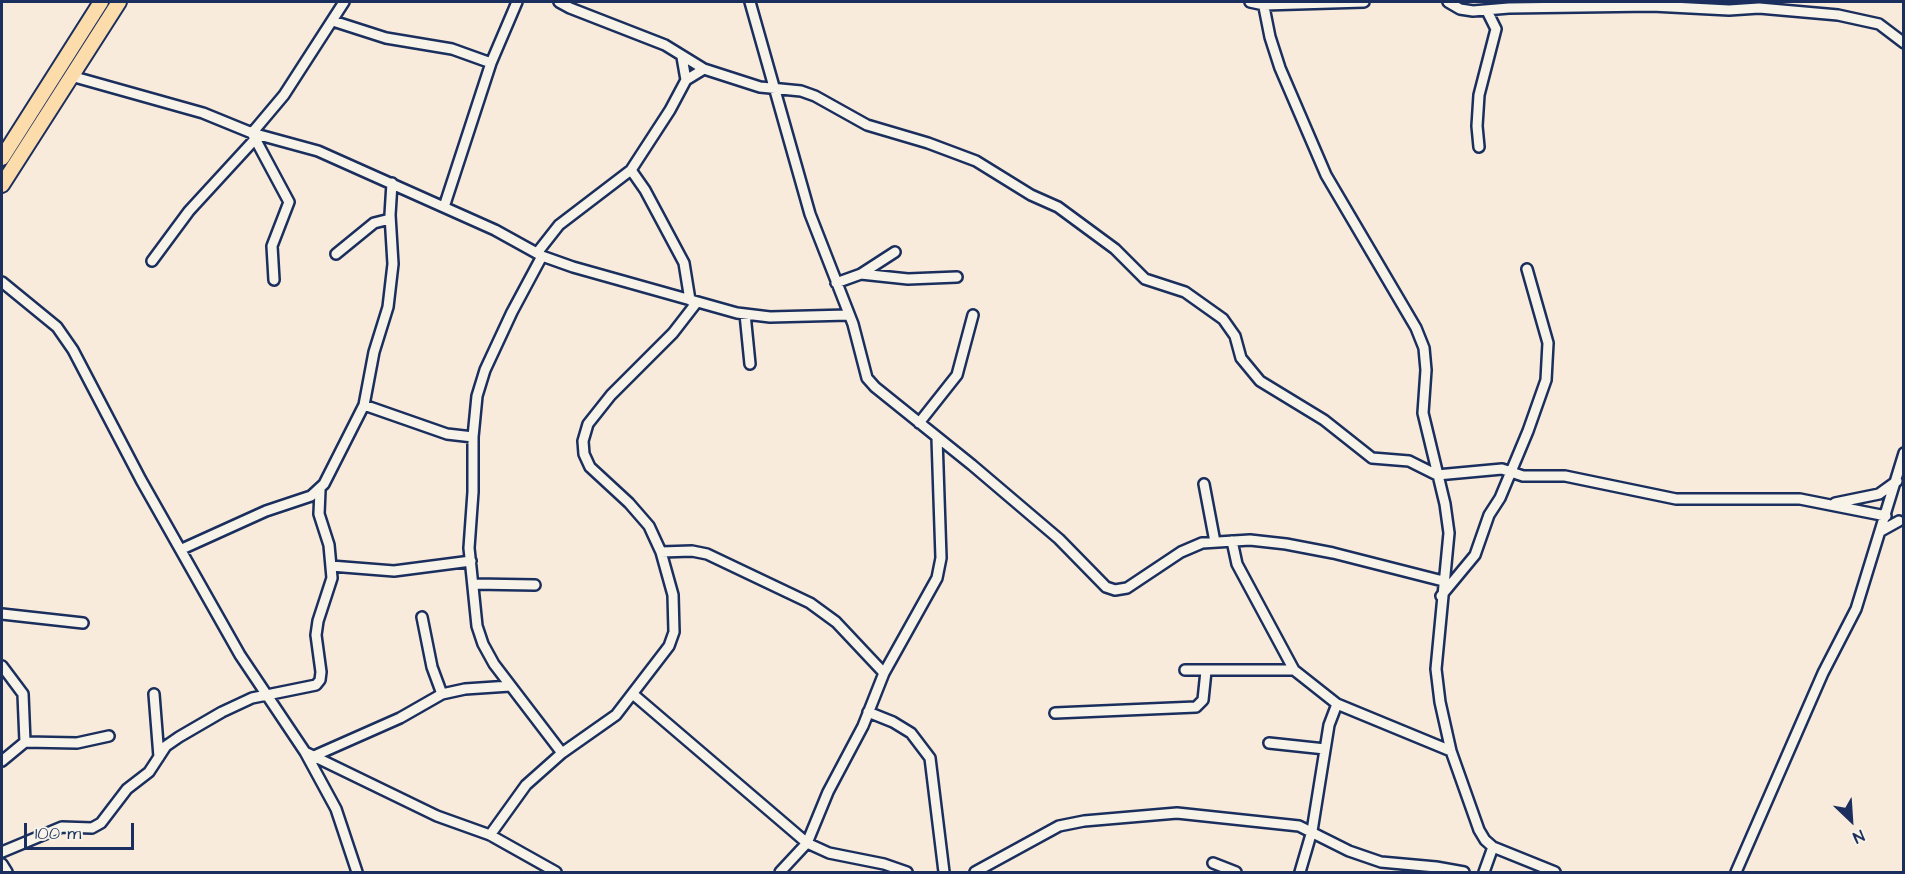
<!DOCTYPE html>
<html>
<head>
<meta charset="utf-8">
<style>
	body { margin:0 }
	#map { position:relative; width:1905px; height:874px; overflow:hidden; background:#f8ebdc; font-family:"Architects Daughter",sans-serif }
	canvas { display:block }
	.frame { position:absolute; inset:0; border:3px solid #1b2f5e; pointer-events:none }
	.north { position:absolute; left:1821px; top:790px; width:60px; height:60px; -webkit-text-stroke:4px #f7f3e8; paint-order:stroke; rotate:155deg; font-size:16px; font-weight:700; line-height:24px; text-align:center; color:#1b2f5e }
	.north::after { content:''; display:block; margin:auto; width:21px; height:27px; background:#1b2f5e; clip-path:polygon(50% 0,100% 100%,50% 72%,0 100%) }
	.scale { position:absolute; left:24px; top:823px; width:110px; height:27px; box-sizing:border-box; border:3px solid #1b2f5e; border-top:0; padding-left:8px; font-size:18px; line-height:21px; white-space:nowrap; color:#1b2f5e; -webkit-text-stroke:4px #f7f3e8; paint-order:stroke }
</style>
</head>
<body>
<div id="map">
<canvas width="1905" height="874"></canvas>
<div class="frame"></div>
<div class="north">N</div>
<div class="scale">100 m</div>
</div>
<script>
const ctx = document.querySelector('canvas').getContext('2d');
ctx.lineJoin = 'round';
function shape(rows) {
  const path = new Path2D();
  for (const r of rows) {
    path.moveTo(r[0], r[1]);
    for (let i = 2; i < r.length; i += 2) path.lineTo(r[i], r[i + 1]);
  }
  return path;
}
function trace(path, color, width, dash) {
  ctx.strokeStyle = color;
  ctx.lineWidth = width;
  ctx.lineCap = dash ? 'butt' : 'round';
  ctx.setLineDash(dash || []);
  ctx.stroke(path);
}
const minor = shape([
	[559,2,570,8,665,45,704,69],
	[750,2,810,214,853,324,867,378,875,387,972,465,1059,539,1106,587,1115,590,1127,588,1181,552,1202,543,1250,540,1286,544,1333,553,1443,581],
	[1250,2,1264,5,1364,2],
	[1263,2,1270,37,1280,68,1326,175,1416,328,1424,348,1426,370,1423,413,1445,504,1449,533,1436,669,1440,702,1451,751,1479,830,1485,840,1493,847,1555,872],
	[1448,2,1460,9,1473,11,1509,8,1652,6,1729,10,1759,8,1838,15,1879,24,1904,43],
	[333,21,386,38,452,49,491,63],
	[682,57,686,80],
	[71,76,203,113,252,133,318,151,495,230,542,256,573,267,737,313,770,317,848,315],
	[1479,147,1477,126,1479,95,1496,29,1487,11],
	[631,170,645,190,684,263,690,300],
	[444,207,491,63,517,2],
	[537,253,559,225,631,170,670,110,686,80,704,69,760,87,801,91,815,96,867,125,928,143,976,161,1031,195,1058,207,1115,249,1145,279,1185,292,1223,319,1235,336,1241,358,1260,381,1324,420,1372,458,1409,461,1437,475,1502,469,1523,476,1565,476,1676,499,1800,499,1886,516],
	[336,254,374,223,390,219],
	[542,256,512,312,485,370,477,396,473,437,473,492,469,548,477,626,483,644,494,664,562,753],
	[152,261,189,211,257,137],
	[861,274,895,252],
	[274,280,272,246,289,202,252,133,284,95,344,2],
	[2,282,57,327,73,350,141,480,240,655,305,752,336,809,357,872],
	[836,283,861,274,908,279,957,277],
	[745,314,750,364],
	[364,405,447,434,473,437],
	[919,423,957,375,973,315],
	[1204,484,1215,542],
	[1835,503,1879,494,1897,481],
	[1881,531,1899,521],
	[1232,541,1237,564,1294,670,1337,704,1451,751],
	[182,549,266,511,311,496,324,484,364,405,374,352,388,307,393,264,390,215,392,183],
	[661,552,692,551,707,554,810,603,836,622,884,673],
	[331,566,394,571,471,561],
	[474,584,535,585],
	[1441,596,1475,555,1489,515,1500,498,1528,431,1546,380,1548,343,1527,269],
	[2,614,83,623],
	[422,617,432,667,442,694],
	[2,666,23,694,25,742],
	[1185,670,1294,670],
	[154,694,159,757],
	[634,695,807,843,829,853,884,864,907,872],
	[868,712,893,722,911,733,930,758,944,872],
	[1055,713,1196,707,1203,700,1206,671],
	[1269,743,1325,749],
	[305,752,437,816,490,835,556,872],
	[314,756,400,718,442,694,465,689,510,686],
	[2,761,25,742,77,743,109,736],
	[490,835,526,785,562,753,616,715,669,646,674,632,673,595,661,552,649,526,629,503,590,467,584,454,583,441,588,424,611,395,673,333,697,302],
	[2,852,62,827,92,828,101,823,127,789,149,772,166,746,179,737,222,712,252,698,316,685,320,680,321,672,316,635,318,621,332,578,329,545,319,514,320,490],
	[1213,863,1236,872],
	[2,864,7,872],
	[780,872,807,843,828,792,863,726,884,673,937,578,941,558,937,438],
	[975,872,1059,826,1084,821,1177,813,1299,826,1349,851,1381,862,1436,867,1464,872],
	[1300,872,1312,831,1329,725,1337,704],
	[1484,872,1493,847],
	[1736,872,1823,673,1856,609,1904,453]
]);
const highway = shape([
	[2,158,101,2],
	[2,185,119,2]
]);
trace(minor, '#1b2f5e', 14);
trace(highway, '#1b2f5e', 18);
trace(minor, '#f7f3e8', 9);
trace(highway, '#fddcac', 14);
</script>
</body>
</html>
